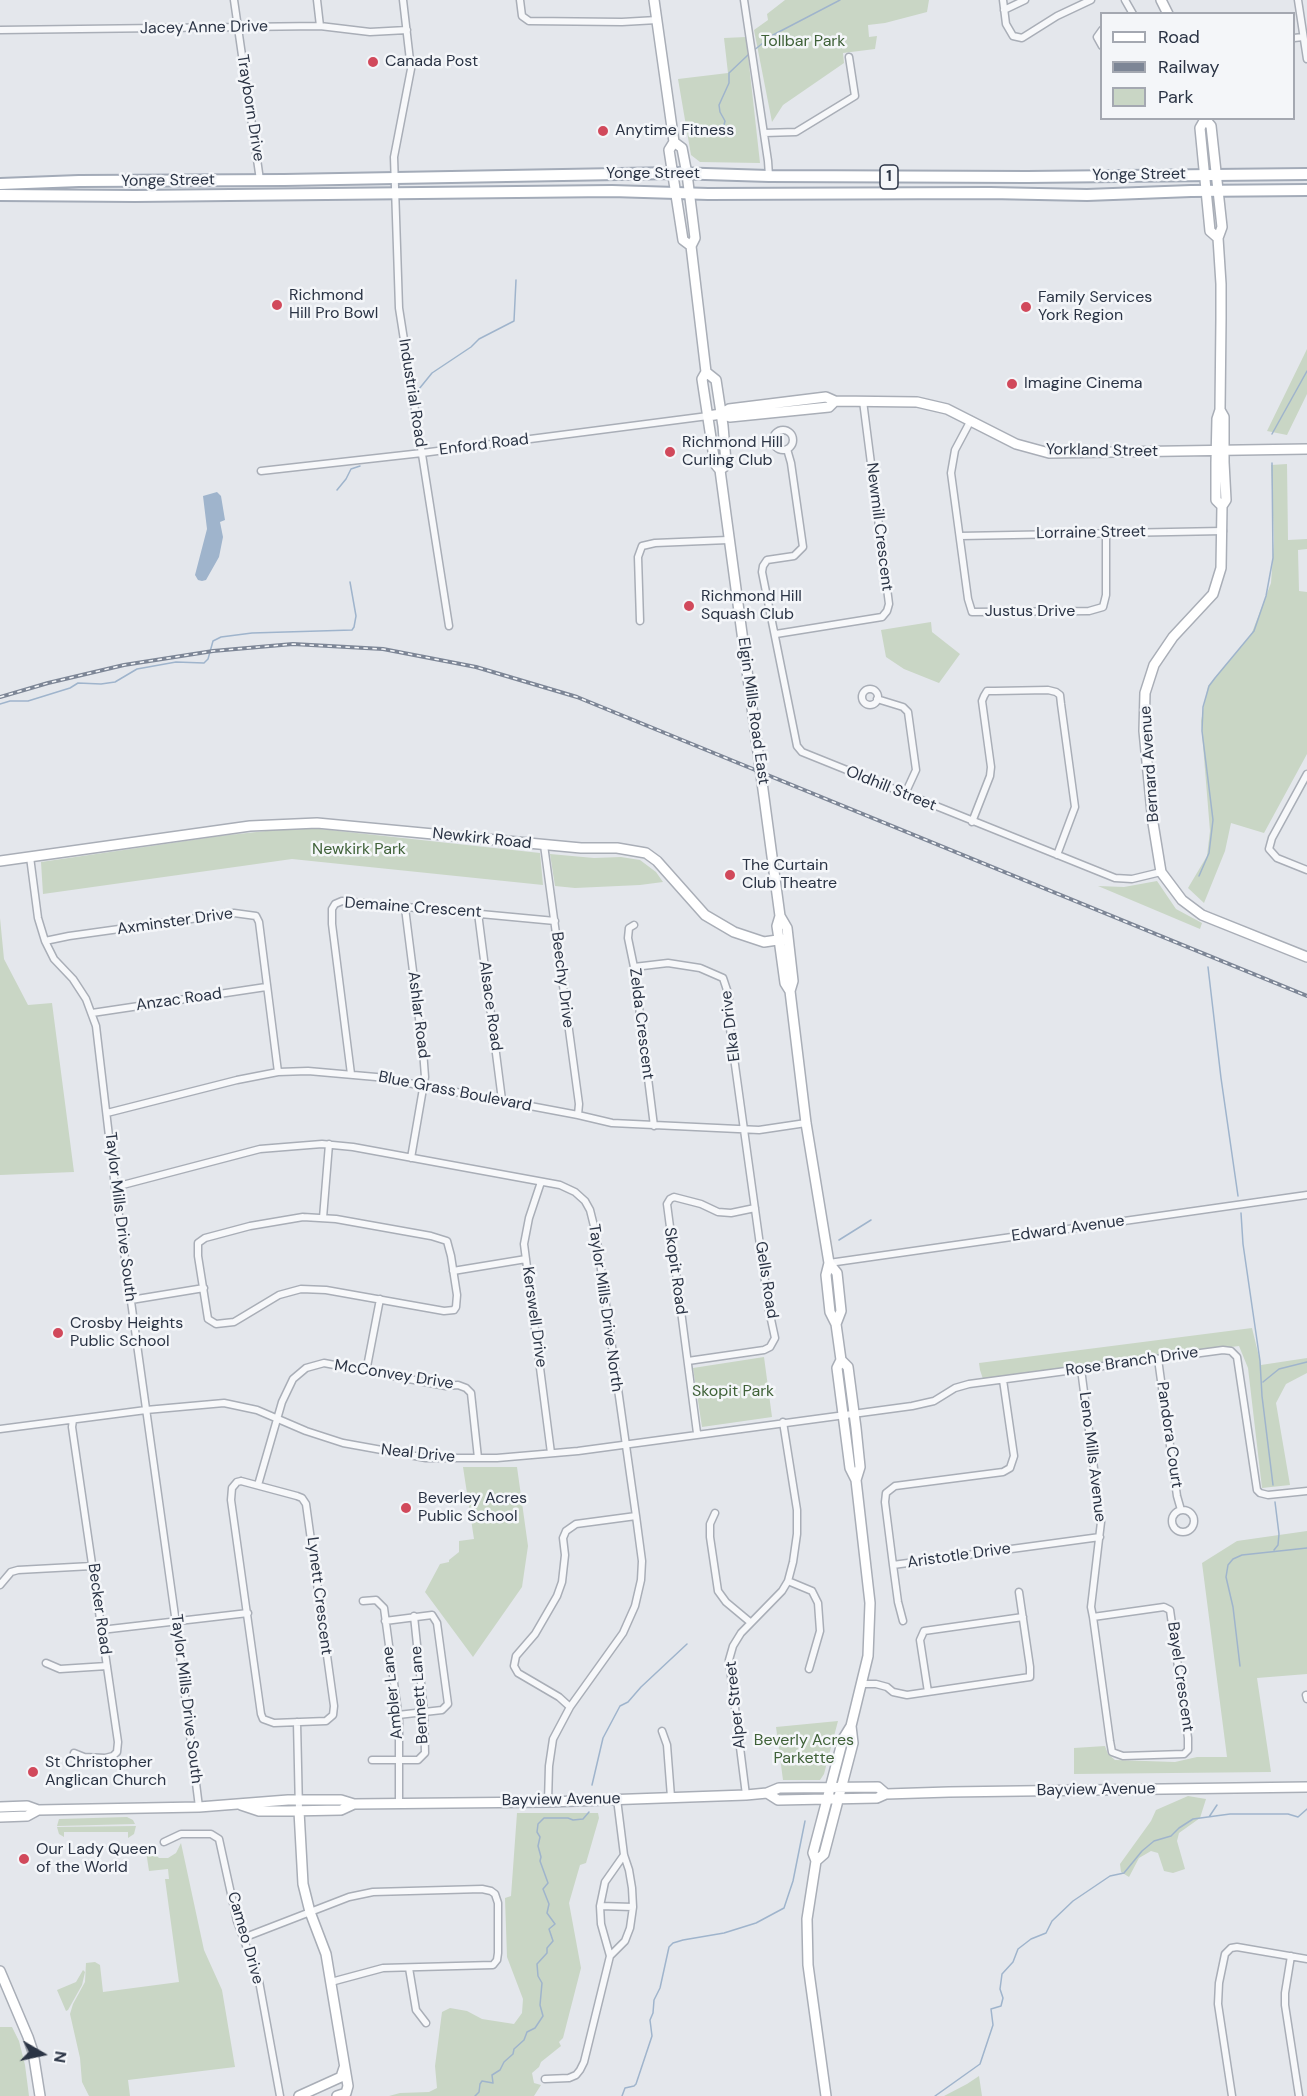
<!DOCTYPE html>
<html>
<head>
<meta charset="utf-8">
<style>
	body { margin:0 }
	#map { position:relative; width:1307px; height:2096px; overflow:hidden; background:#e4e7ec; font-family:"DM Sans",sans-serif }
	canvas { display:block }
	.legend { position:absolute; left:1100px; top:12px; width:195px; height:108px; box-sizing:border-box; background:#f4f6f9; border:2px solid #a4a8b1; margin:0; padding:8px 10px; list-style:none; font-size:18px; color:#2b3445 }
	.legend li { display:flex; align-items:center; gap:12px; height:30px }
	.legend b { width:30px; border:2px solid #a4a8b1 }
	.north { position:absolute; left:12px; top:2024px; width:60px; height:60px; -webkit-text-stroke:4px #f4f6f9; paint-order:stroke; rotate:99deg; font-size:16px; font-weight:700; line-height:24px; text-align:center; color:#2b3445 }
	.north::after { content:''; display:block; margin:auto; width:21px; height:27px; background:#2b3445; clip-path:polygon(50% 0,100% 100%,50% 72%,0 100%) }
</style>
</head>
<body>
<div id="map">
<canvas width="1307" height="2096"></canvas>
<ul class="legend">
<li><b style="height:8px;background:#fff"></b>Road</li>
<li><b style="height:8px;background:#7d8696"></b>Railway</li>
<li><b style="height:16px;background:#c9d6c5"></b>Park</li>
</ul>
<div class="north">N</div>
</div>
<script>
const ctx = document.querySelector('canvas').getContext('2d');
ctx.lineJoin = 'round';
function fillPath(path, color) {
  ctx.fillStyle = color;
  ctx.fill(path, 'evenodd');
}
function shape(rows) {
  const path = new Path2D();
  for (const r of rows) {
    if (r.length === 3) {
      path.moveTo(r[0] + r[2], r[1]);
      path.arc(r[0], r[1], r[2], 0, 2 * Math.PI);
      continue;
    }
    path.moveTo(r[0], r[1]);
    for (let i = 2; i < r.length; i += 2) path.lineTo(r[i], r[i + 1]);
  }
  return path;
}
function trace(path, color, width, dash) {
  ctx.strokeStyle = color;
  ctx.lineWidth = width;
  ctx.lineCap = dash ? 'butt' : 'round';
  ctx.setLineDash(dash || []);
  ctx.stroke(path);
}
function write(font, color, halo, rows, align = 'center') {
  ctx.font = font + ' "DM Sans",sans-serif';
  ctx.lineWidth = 5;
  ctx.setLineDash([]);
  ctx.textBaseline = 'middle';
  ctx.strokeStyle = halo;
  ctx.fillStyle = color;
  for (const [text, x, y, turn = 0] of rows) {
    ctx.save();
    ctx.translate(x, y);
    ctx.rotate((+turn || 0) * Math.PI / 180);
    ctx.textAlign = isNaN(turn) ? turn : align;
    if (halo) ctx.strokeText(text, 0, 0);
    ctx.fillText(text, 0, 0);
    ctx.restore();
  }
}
fillPath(shape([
	[785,0,929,0,927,12,885,23,868,25,869,37,877,36,875,49,843,53,844,63,783,105,772,122,754,30,768,20,767,14],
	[746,37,760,163,700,162,691,155,678,79,728,73,724,38],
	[1307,349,1307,394,1287,435,1267,431],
	[1287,464,1288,540,1307,539,1307,549,1298,550,1299,591,1307,592,1307,754,1264,833,1231,823,1225,851,1204,903,1188,888,1207,856,1210,831,1201,721,1208,686,1251,635,1271,583,1274,541,1271,465],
	[931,622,932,632,960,654,939,683,904,669,886,657,881,630],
	[302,827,540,853,543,885,292,859,43,894,41,862,220,836],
	[550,854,594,858,621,857,640,860,656,872,663,882,640,885,575,888,555,886],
	[1157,881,1176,909,1202,923,1200,929,1098,886,1124,887],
	[0,918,4,959,28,1005,52,1003,74,1172,0,1175],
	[1252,1328,1261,1365,1307,1358,1307,1373,1286,1384,1276,1403,1290,1485,1262,1488,1248,1368,1239,1346,983,1379,980,1370,979,1363],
	[764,1357,772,1417,702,1427,693,1368],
	[463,1467,517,1467,528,1546,522,1587,473,1657,425,1592,440,1564,449,1562,449,1560,459,1552,459,1541,474,1539],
	[1307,1531,1307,1674,1257,1678,1271,1772,1074,1774,1074,1748,1105,1746,1108,1754,1115,1760,1175,1762,1197,1757,1227,1757,1202,1563,1237,1541],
	[838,1721,824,1774,820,1780,783,1780,776,1727],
	[1188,1796,1206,1799,1200,1818,1179,1833,1177,1841,1185,1869,1173,1873,1164,1871,1158,1853,1151,1851,1139,1858,1129,1877,1121,1872,1120,1864,1151,1821,1156,1810],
	[517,1813,598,1813,599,1818,586,1863,580,1865,569,1903,581,1968,563,2038,559,2042,561,2046,541,2062,539,2067,532,2073,534,2083,541,2085,534,2096,389,2096,400,2093,429,2092,437,2088,435,2066,442,2012,450,2008,467,2011,482,2019,514,2024,522,2013,523,1999,507,1957,505,1898,511,1896],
	[127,1817,133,1820,135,1824,57,1826,59,1819],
	[136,1826,134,1834,128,1838,128,1832,64,1832,64,1837,59,1834,57,1827],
	[181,1843,204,1950,222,1990,235,2067,128,2080,130,2096,89,2096,82,2082,80,2058,70,2014,73,2004,85,1982,86,1963,95,1962,100,1965,103,1992,179,1982,165,1879,169,1879,168,1869,149,1871,146,1851,150,1850,159,1858,168,1858,176,1853],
	[83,1970,85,1972,82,1985,68,2010,66,2011,57,1990,76,1982],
	[0,2027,12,2027,19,2041,25,2065,29,2096,0,2096],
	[979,2076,982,2096,944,2096,967,2084]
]), '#c9d6c5');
fillPath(shape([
	[217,492,221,496,225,520,220,522,223,537,219,557,206,580,202,581,198,580,195,575,207,529,203,496]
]), '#9fb4cc');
trace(shape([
	[753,51,773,35,840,0],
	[695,129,715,132,724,125,725,121,720,112,719,105,729,83,729,73,749,54],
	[419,389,432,373,471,347,479,339,514,321,516,280],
	[1272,434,1307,371],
	[337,490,346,479,351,469,360,466],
	[0,704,10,701,28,701,70,688,78,683,101,684,115,682,137,669,176,662,204,663,208,659,213,641,221,637,252,633,352,630,354,627,356,616,350,582],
	[1199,876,1209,853,1213,820,1202,731,1203,707,1209,686,1215,678,1254,631,1266,596,1273,558,1272,463],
	[1208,967,1221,1078,1238,1196],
	[1241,1213,1243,1244,1260,1361,1262,1396,1273,1485],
	[839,1240,871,1220],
	[1263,1382,1279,1369,1307,1362],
	[1274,1550,1278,1545,1279,1534,1275,1502],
	[1240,1666,1233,1607,1226,1577,1228,1565,1233,1559,1242,1555,1307,1548],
	[592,1785,603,1738,620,1706,628,1702,641,1687,687,1644],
	[1209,1817,1217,1805],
	[475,2096,479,2092,480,2084,482,2081,493,2083,492,2075,500,2070,504,2062,513,2054,514,2049,524,2040,527,2032,535,2028,543,2016,540,2005,542,1983,538,1976,537,1964,547,1953,547,1948,553,1941,549,1929,555,1924,547,1913,549,1904,543,1889,548,1883,540,1861,541,1857,538,1846,540,1837,537,1832,538,1824,544,1818,568,1818,573,1820,583,1819,589,1812],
	[622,2096,625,2088,634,2086,636,2084,652,2036,650,2020,653,2013,654,2000,660,1988,669,1947,673,1943,683,1940,724,1933,756,1923,784,1908,793,1881,805,1821],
	[935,2096,980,2064,993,2025,991,2009,1001,2006,1003,1998,1000,1989,1002,1974,1013,1962,1018,1949,1031,1939,1046,1933,1052,1921,1073,1901,1110,1876,1124,1873,1142,1851,1154,1841,1171,1836,1179,1828,1193,1819,1230,1814,1288,1814,1298,1817,1307,1809]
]), '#9fb4cc', 1.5);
const street = shape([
	[234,0,260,180],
	[317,0,320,26],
	[403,0,411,69,394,157,399,308,449,626],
	[520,0,522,16,529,21,622,22,657,20],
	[744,0,768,161,769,176],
	[1003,0,1006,24,1013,36,1022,38,1057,16,1091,0],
	[1125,0,1133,14],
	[1298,0,1307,59],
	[1004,10,1025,0],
	[0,30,320,26,370,32,407,30],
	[1102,30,1097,37,1102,46],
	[1294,38,1303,37],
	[764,133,796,132,855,96,849,57],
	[971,420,955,450,951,473,968,599,972,612,1089,611,1103,607,1106,595,1106,533],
	[783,440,10],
	[787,449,791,463,803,547,794,556,767,560,763,566,762,572,797,746,802,752,1115,878,1132,879,1161,872],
	[261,471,422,453,708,416],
	[960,536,1223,531],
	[640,621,638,557,642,546,655,543,728,540],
	[776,634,882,617,887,611,889,604,863,401],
	[870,697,8],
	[877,699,903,707,908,712,916,770,905,794],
	[1307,774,1272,838,1269,849,1277,858,1307,870],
	[972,822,990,776,991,767,982,701,984,696,987,691,995,691,1048,690,1056,692,1060,695,1061,704,1075,807,1057,855],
	[544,845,579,1104,578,1115],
	[30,857,38,918,45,941,54,959,73,979,86,999,96,1026,115,1187,176,1623,199,1807],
	[405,908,423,1050,425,1077,411,1158],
	[478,913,502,1100],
	[634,925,629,928,628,938,634,967,654,1126],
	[45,941,69,936,234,913,256,916,259,922,278,1072],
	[634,967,668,963,700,968,723,978,729,996,728,1014,731,1036,769,1310,775,1338,770,1347,764,1350,688,1361],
	[92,1013,266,987],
	[351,1074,332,924,332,909,335,904,342,901,555,921],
	[107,1113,237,1080,278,1072,308,1071,376,1077,578,1115,612,1123,759,1130,806,1123],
	[541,1182,529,1218,524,1244,551,1453],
	[115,1187,260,1149,322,1144,353,1147,560,1185,575,1192,585,1201,590,1210,596,1234,636,1516,642,1561,641,1580,635,1606,623,1633,570,1707,553,1739,549,1766,548,1802],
	[303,1217,336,1219,431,1236,447,1241,451,1256,457,1295,456,1307,454,1310,444,1311,326,1290,301,1289,279,1295,234,1322,216,1324,208,1319,198,1256,198,1243,205,1238,250,1226,303,1217],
	[323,1218,329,1144],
	[829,1263,1307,1195],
	[453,1271,526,1259],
	[131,1300,204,1288],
	[1158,1359,1177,1496,1181,1510],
	[1081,1369,1101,1522,1091,1607,1093,1617,1110,1741,1112,1752,1123,1756,1184,1754,1188,1750,1188,1738,1170,1610,1164,1607,1093,1617],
	[366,1372,380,1299],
	[73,1420,72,1427,118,1742,117,1752,113,1756,105,1758,84,1757,74,1753],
	[0,1429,146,1410,224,1403,257,1410,306,1431,343,1443,426,1458,497,1458,578,1451,912,1406,934,1401,955,1388,969,1384,1223,1350,1231,1351,1237,1357,1257,1490,1260,1493,1268,1495,1307,1491],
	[697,1433,667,1204,670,1199,674,1197,701,1204,718,1212,731,1213,755,1208],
	[241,1481,297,1496,302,1498,306,1504,334,1706,333,1715,326,1721,274,1723,263,1719,261,1714,231,1500,232,1488,237,1482,241,1481],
	[258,1485,282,1402,293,1379,306,1368,324,1363,446,1386,458,1385,466,1388,471,1393,478,1458],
	[1183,1521,11],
	[715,1513,710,1524,710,1537,718,1591,726,1602,750,1622],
	[893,1565,1100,1537],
	[788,1581,812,1591,818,1603,820,1631,809,1669],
	[0,1585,11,1572,18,1570,92,1566],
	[363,1601,376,1600,384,1608,399,1720,399,1803],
	[385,1621,432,1615,437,1623,448,1704,442,1710,398,1715],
	[903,1621,898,1602,893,1565,885,1502,886,1493,895,1486,1003,1472,1010,1468,1014,1456,1003,1380],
	[101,1630,248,1613],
	[46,1663,60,1669,107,1666],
	[862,1684,876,1684,887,1687,893,1692,907,1695,1030,1677,1030,1667,1019,1592],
	[928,1692,920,1640,924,1631,1023,1617],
	[1306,1695,1307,1699],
	[570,1707,559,1697,518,1673,514,1666,516,1656,535,1634,557,1596,562,1582,565,1555,563,1538,566,1531,576,1524,636,1516],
	[297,1722,299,1811],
	[662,1731,667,1745,671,1797],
	[372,1760,418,1760,425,1753,424,1712,414,1616],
	[746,1795,729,1660,733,1646,741,1633,782,1591,788,1581,793,1562,797,1534,797,1510,783,1422],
	[164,1842,181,1834,211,1834,219,1839,237,1921,259,1981,280,2096],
	[600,1906,633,1907],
	[243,1938,349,1897,373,1892,482,1889,491,1891,495,1894,498,1903,498,1953,497,1960,493,1965,383,1968,331,1982],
	[610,1956,601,1924,600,1906,605,1882,624,1855],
	[1291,1956,1285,1993,1285,2005,1299,2096],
	[409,1968,416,2010,426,2023],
	[545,2079,569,2078,576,2075,580,2070,584,2062,610,1956,625,1941,630,1928,633,1907,632,1888,629,1870,624,1855,617,1799],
	[1232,2096,1218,2004,1219,1983,1225,1954,1231,1948,1237,1947,1307,1959]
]);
const secondary = shape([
	[654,0,674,142,669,150,683,240,691,246],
	[1161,0,1168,14],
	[1204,118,1211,126,1222,227,1218,238,1221,284,1221,319,1220,410,1217,419,1216,462,1216,500,1222,506],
	[1204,121,1200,128,1210,231,1218,238],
	[674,142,682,148,687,174,695,238,691,246,706,372,702,379,715,464,720,470,780,916,787,928,793,981,790,991],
	[706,372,716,380,723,426,726,462,724,467,720,470],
	[1220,410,1224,417,1224,462,1226,500,1222,506,1221,568,1213,594,1173,637,1154,665,1145,693,1144,731,1153,823,1161,872,1182,900,1202,915,1307,957],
	[721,414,730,417,829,407,835,401],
	[708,416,721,414,729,409,826,397,835,401,917,402,947,409,1016,444,1049,453,1307,449],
	[0,861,250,826,317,823,581,848,617,848,646,853,657,861,705,915,734,932,764,942,784,939],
	[780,916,777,926,779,939,785,983,790,991,806,1123,829,1263,826,1275,830,1312,836,1324,841,1360,837,1368,850,1468,856,1480,870,1603,868,1656,851,1726,853,1743,824,1854,816,1861],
	[829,1263,837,1273,841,1311,836,1324],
	[841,1360,848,1367,856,1428,860,1467,856,1480],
	[767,1793,778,1800,877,1798,886,1794,949,1792,1307,1787],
	[241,1805,259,1811,287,1811,341,1810,354,1804],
	[0,1807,27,1806,38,1810,199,1807,288,1800,341,1800,354,1804,548,1802,746,1795,767,1793,779,1788,878,1787,886,1794],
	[299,1811,303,1884,310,1912,326,1954,348,2086,346,2093,337,2096],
	[0,1817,27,1816,38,1810],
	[0,1971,28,2037,33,2052,40,2096],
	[299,2096,341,2077,344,2068],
	[826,2096,808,1965,807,1919,816,1861,813,1853,843,1739,851,1726]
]);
const primary = shape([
	[0,184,79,181,284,180,674,173,769,176,1027,177,1307,174],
	[0,195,135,196,612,191,708,194,990,193,1087,195,1191,191,1307,190]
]);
trace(street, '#a9aeb7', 9);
trace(secondary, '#a9aeb7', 12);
trace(primary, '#a3abb8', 14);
trace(street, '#f7f8fa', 6);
trace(secondary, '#fff', 9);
trace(primary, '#fff', 10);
const rail = shape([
	[0,697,48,683,124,665,213,651,293,644,383,649,476,667,577,697,1307,996]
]);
trace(rail, '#7d8696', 4);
trace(rail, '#f4f6f9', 1.5, [4.5]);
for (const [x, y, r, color] of [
	[373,62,6,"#d1495b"],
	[603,131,6,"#d1495b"],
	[277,305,6,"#d1495b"],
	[1026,307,6,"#d1495b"],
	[1012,384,6,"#d1495b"],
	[670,452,6,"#d1495b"],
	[689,606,6,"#d1495b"],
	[730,875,6,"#d1495b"],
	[58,1333,6,"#d1495b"],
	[406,1508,6,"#d1495b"],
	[33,1772,6,"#d1495b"],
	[24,1859,6,"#d1495b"]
]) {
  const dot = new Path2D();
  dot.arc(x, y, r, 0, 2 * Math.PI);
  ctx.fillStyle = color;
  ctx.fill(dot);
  trace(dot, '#f4f6f9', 2);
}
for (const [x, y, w] of [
	[889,177,18]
]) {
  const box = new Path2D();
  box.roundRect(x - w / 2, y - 12, w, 24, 4.5);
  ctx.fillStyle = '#f4f6f9';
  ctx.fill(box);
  trace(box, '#2b3445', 1.5);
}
write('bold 15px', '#2b3445', null, [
	["1",889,177]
]);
write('16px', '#2b3445', '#f4f6f9', [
	["Jacey Anne Drive",204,28,-1],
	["Trayborn Drive",250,108,81],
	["Yonge Street",653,174],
	["Yonge Street",1139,175,-1],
	["Yonge Street",168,181,-1],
	["Industrial Road",412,393,81],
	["Enford Road",484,445,-7],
	["Yorkland Street",1102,451,1],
	["Newmill Crescent",879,527,83],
	["Lorraine Street",1091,533,-1],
	["Justus Drive",1030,612],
	["Elgin Mills Road East",753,711,82],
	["Bernard Avenue",1150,764,-94],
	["Oldhill Street",891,789,22],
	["Newkirk Road",482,839,6],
	["Demaine Crescent",413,908,4],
	["Axminster Drive",175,922,-8],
	["Beechy Drive",562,980,83],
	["Anzac Road",179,1000,-8],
	["Alsace Road",490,1006,82],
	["Ashlar Road",418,1015,83],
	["Zelda Crescent",641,1024,83],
	["Elka Drive",731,1026,-97],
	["Blue Grass Boulevard",455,1092,11],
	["Taylor Mills Drive South",120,1217,83],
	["Edward Avenue",1068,1229,-8],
	["Skopit Road",675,1271,82],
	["Gells Road",766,1280,81],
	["Taylor Mills Drive North",605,1308,82],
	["Kerswell Drive",534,1317,82],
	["Rose Branch Drive",1132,1362,-8],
	["McConvey Drive",394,1375,9],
	["Pandora Court",1169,1435,82],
	["Neal Drive",418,1454,6],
	["Leno Mills Avenue",1092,1457,83],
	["Aristotle Drive",959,1556,-8],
	["Lynett Crescent",319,1596,83],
	["Becker Road",99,1609,82],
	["Bayel Crescent",1180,1677,82],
	["Ambler Lane",393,1693,-96],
	["Bennett Lane",420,1695,-94],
	["Taylor Mills Drive South",186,1699,83],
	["Alper Street",736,1705,-96],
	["Bayview Avenue",1096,1790,-1],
	["Bayview Avenue",561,1800,-1],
	["Cameo Drive",245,1938,74]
]);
write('16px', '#3f6138', '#f4f6f9', [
	["Tollbar Park",803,42],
	["Newkirk Park",359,850],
	["Skopit Park",733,1392],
	["Beverly Acres",804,1741],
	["Parkette",804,1759]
]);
write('16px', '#2b3445', '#f4f6f9', [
	["Canada Post",385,62],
	["Anytime Fitness",615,131],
	["Richmond",289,296],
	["Hill Pro Bowl",289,314],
	["Family Services",1038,298],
	["York Region",1038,316],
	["Imagine Cinema",1024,384],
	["Richmond Hill",682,443],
	["Curling Club",682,461],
	["Richmond Hill",701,597],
	["Squash Club",701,615],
	["The Curtain",742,866],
	["Club Theatre",742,884],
	["Crosby Heights",70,1324],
	["Public School",70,1342],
	["Beverley Acres",418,1499],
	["Public School",418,1517],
	["St Christopher",45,1763],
	["Anglican Church",45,1781],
	["Our Lady Queen",36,1850],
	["of the World",36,1868]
], 'left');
</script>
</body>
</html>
